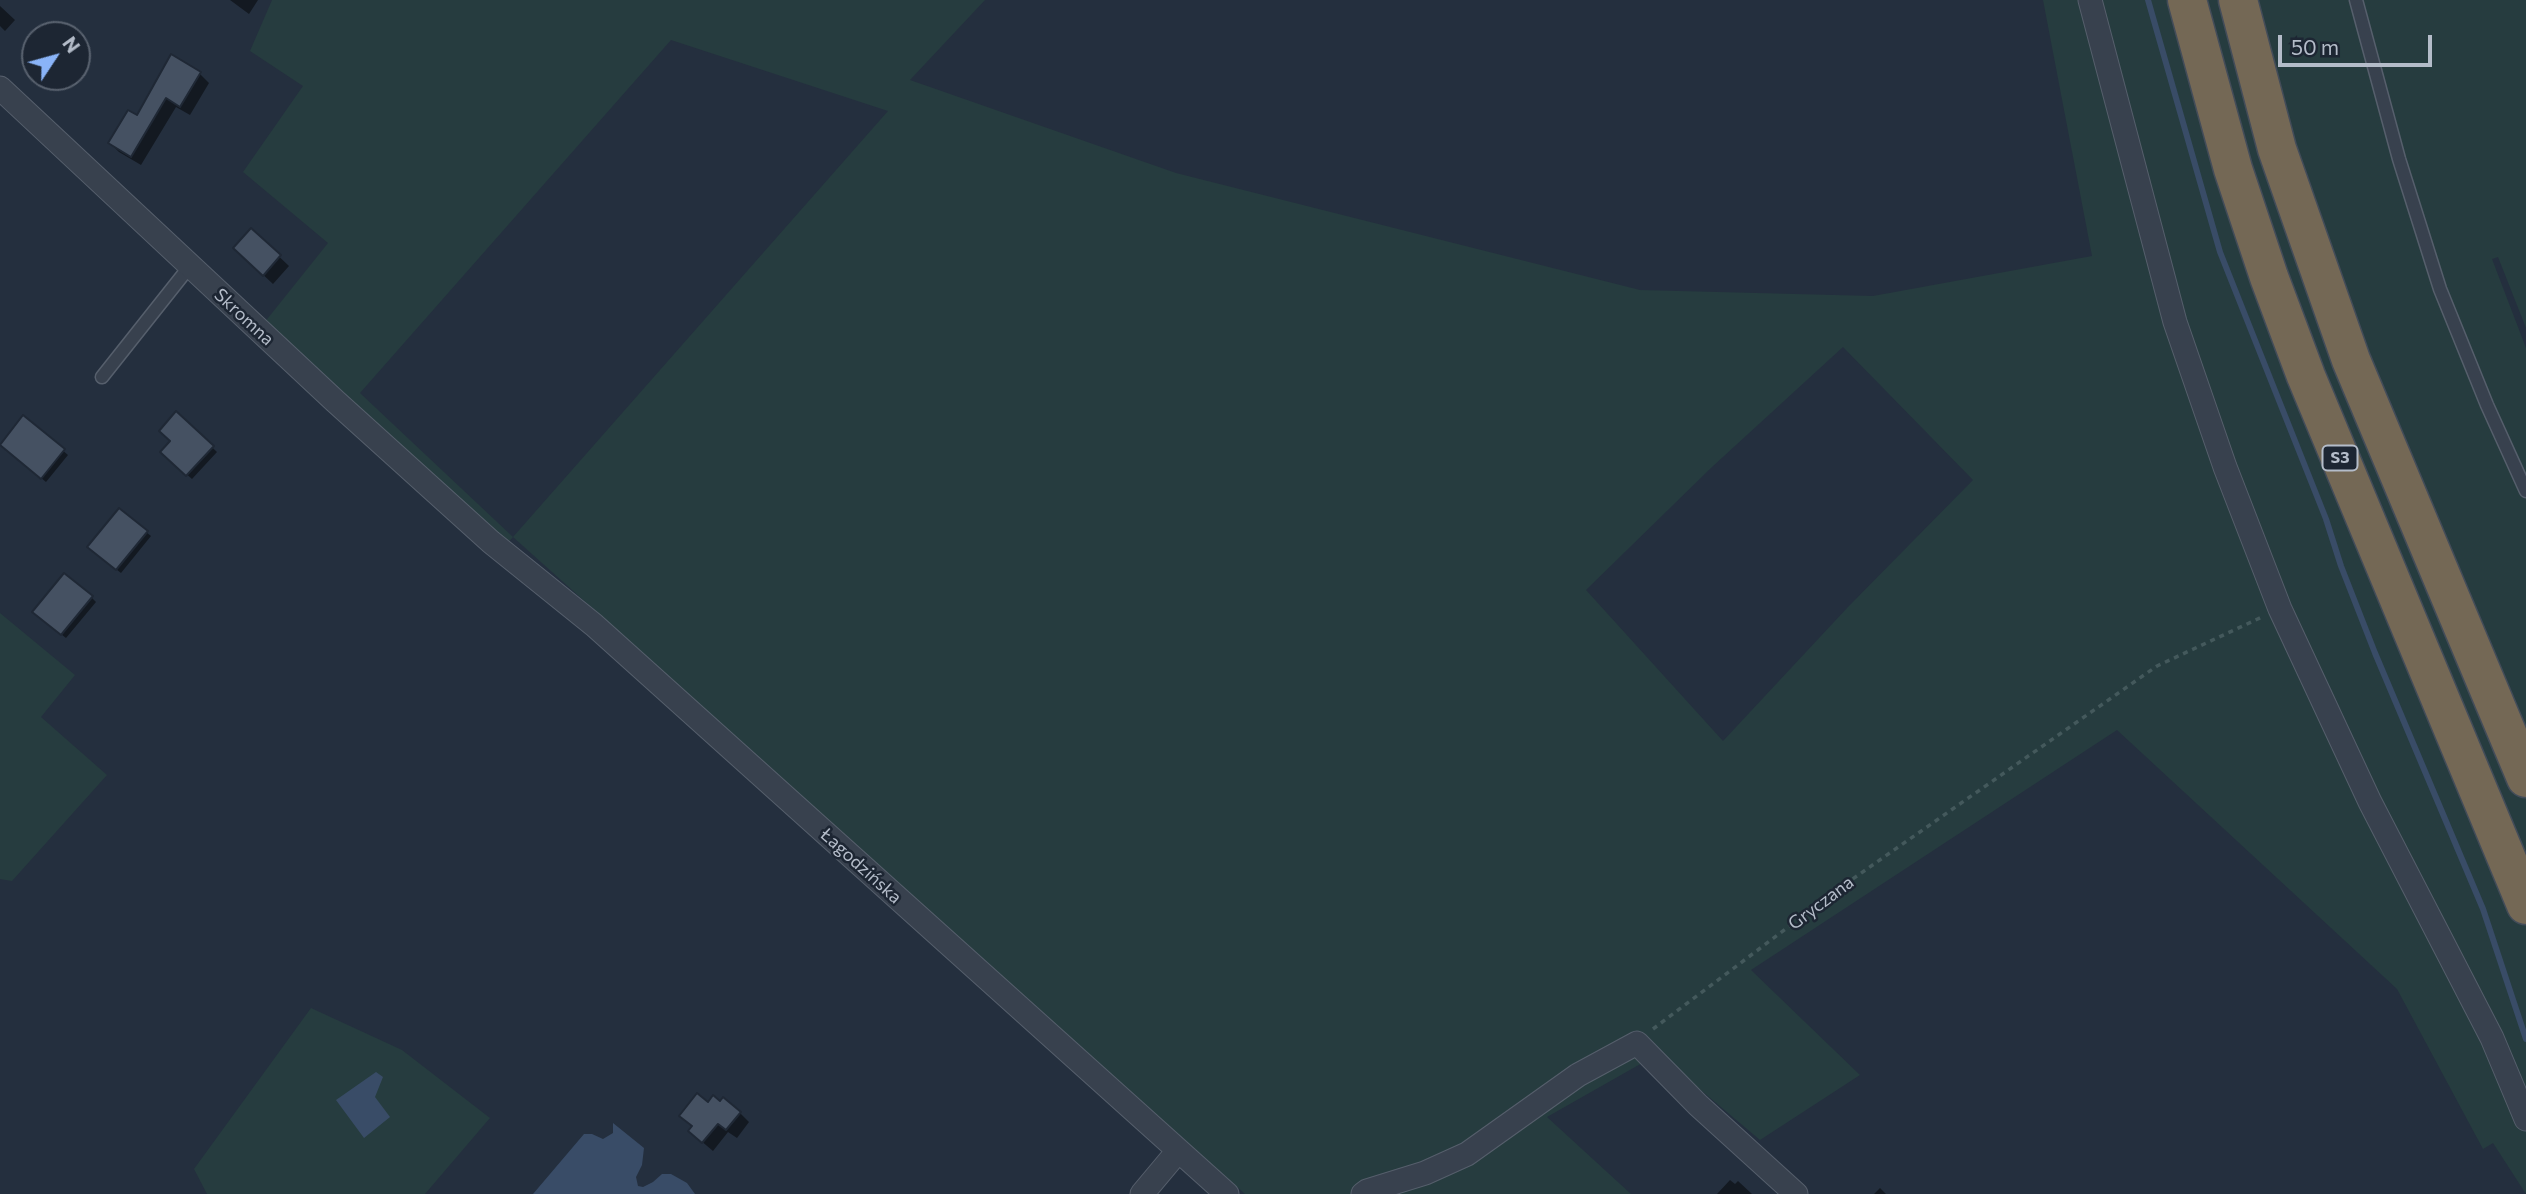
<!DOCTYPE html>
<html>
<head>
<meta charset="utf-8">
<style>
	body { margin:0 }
	#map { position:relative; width:2526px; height:1194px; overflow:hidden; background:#242f3e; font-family:Commissioner,sans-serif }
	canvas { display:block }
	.north { position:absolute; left:21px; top:21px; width:70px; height:70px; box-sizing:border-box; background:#1d2633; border:2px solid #59626f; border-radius:50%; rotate:54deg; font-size:19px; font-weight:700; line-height:28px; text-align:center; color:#b4bcc9 }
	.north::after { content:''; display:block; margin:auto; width:24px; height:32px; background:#8ab4f8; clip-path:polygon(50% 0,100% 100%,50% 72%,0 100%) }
	.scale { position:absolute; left:2278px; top:35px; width:154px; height:32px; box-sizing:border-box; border:4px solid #b4bcc9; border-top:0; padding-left:9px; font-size:21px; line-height:24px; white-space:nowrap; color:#b4bcc9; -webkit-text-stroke:5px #1d2633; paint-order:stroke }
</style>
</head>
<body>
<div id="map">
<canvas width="2526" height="1194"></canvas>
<div class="north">N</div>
<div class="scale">50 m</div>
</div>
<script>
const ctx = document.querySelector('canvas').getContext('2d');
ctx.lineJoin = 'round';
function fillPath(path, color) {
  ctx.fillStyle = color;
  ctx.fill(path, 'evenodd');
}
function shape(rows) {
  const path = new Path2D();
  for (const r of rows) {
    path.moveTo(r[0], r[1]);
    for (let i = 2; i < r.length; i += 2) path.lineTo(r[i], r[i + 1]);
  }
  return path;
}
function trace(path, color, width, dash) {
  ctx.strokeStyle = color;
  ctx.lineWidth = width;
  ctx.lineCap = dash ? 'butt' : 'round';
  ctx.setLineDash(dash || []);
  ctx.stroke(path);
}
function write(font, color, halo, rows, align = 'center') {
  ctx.font = font + ' Commissioner,sans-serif';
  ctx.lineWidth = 5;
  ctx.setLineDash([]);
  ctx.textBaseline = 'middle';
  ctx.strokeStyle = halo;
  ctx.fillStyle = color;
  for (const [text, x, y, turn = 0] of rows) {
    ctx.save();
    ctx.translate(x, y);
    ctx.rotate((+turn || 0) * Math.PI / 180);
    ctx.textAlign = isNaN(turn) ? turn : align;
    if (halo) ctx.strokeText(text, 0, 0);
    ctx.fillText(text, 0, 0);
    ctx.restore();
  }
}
fillPath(shape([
	[272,0,985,0,910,80,1176,173,1640,290,1873,296,2092,256,2043,0,2526,0,2526,328,2498,257,2492,259,2526,348,2526,1194,2493,1143,2483,1149,2397,989,2117,730,1751,970,1860,1075,1760,1140,1658,1054,1547,1117,1631,1194,1245,1194,513,537,493,559,307,392,252,338,328,243,243,172,303,86,250,51],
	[671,40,888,111,513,537,360,393],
	[1843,347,1973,480,1848,607,1723,741,1586,590,1712,467],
	[0,613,75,675,41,717,107,775,12,881,0,879],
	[311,1008,402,1050,490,1118,425,1194,207,1194,194,1169]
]), '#263c3f');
fillPath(shape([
	[376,1072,383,1077,375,1097,390,1117,364,1138,336,1100],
	[613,1123,644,1148,642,1165,636,1177,638,1186,643,1187,653,1182,662,1174,671,1174,687,1183,695,1194,533,1194,584,1134,592,1134,603,1139,613,1133]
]), '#394c67');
fillPath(shape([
	[230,0,258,0,249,14],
	[0,6,15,20,5,31,0,26],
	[200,74,209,83,190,115,176,107,141,165,119,152,110,143,137,117],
	[251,230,289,266,273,284,244,257],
	[177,414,217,452,192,479,162,452,172,441],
	[24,417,68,455,46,482,5,448],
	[146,532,151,536,121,573,93,551],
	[92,598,96,602,66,638,38,616],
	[708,1104,740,1113,749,1122,737,1138,728,1132,713,1151,700,1140],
	[1730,1180,1735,1184,1738,1181,1752,1194,1717,1194],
	[1880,1188,1886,1194,1874,1194]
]), '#0007');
trace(shape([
	[2148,0,2220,252,2326,519,2341,566,2375,653,2483,909,2526,1039]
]), '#394c67', 6);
const building = shape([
	[171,54,201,72,180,107,166,98,131,157,108,143,128,110,137,115,171,54],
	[251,228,281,255,263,276,233,248,251,228],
	[176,411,214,446,186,476,160,452,170,441,159,431,176,411],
	[23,415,65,449,41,479,0,445,23,415],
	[119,508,148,531,116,570,87,547,119,508],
	[64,573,93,596,61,635,32,612,64,573],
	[697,1093,708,1102,713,1095,720,1101,723,1097,741,1112,726,1130,718,1124,702,1143,688,1131,692,1126,679,1116,697,1093]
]);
fillPath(building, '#455162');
trace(building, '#1f2835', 2);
const service = shape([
	[2356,0,2399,159,2440,289,2487,405,2526,491],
	[102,377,190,266]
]);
const minor = shape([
	[2090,0,2175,322,2225,467,2280,609,2370,802,2492,1038,2526,1119],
	[0,88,335,401,491,542,594,625,1227,1194],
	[1142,1194,1178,1151],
	[1363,1194,1367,1191,1425,1173,1467,1154,1578,1075,1637,1043,1698,1105,1796,1194]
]);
const motorway = shape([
	[2187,0,2233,169,2269,277,2306,376,2526,905],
	[2238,0,2277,149,2351,360,2526,778]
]);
trace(service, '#565f6c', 15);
trace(minor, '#565f6c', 25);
trace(motorway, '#434c59', 41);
trace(shape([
	[1653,1029,1844,885,2157,666,2262,617]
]), '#44595c', 3.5, [5, 5]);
trace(service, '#38414e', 12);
trace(minor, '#38414e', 23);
trace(motorway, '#746855', 38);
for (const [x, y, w] of [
	[2340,458,35]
]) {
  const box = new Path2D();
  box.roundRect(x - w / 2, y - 12.5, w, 25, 5);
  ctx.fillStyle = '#1d2633';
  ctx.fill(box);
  trace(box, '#b4bcc9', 2);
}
write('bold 16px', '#b4bcc9', null, [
	["S3",2340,458]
]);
write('18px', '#b4bcc9', '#1d2633', [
	["Skromna",244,317,43],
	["Łagodzińska",861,866,42],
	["Gryczana",1821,903,-37]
]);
</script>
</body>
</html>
